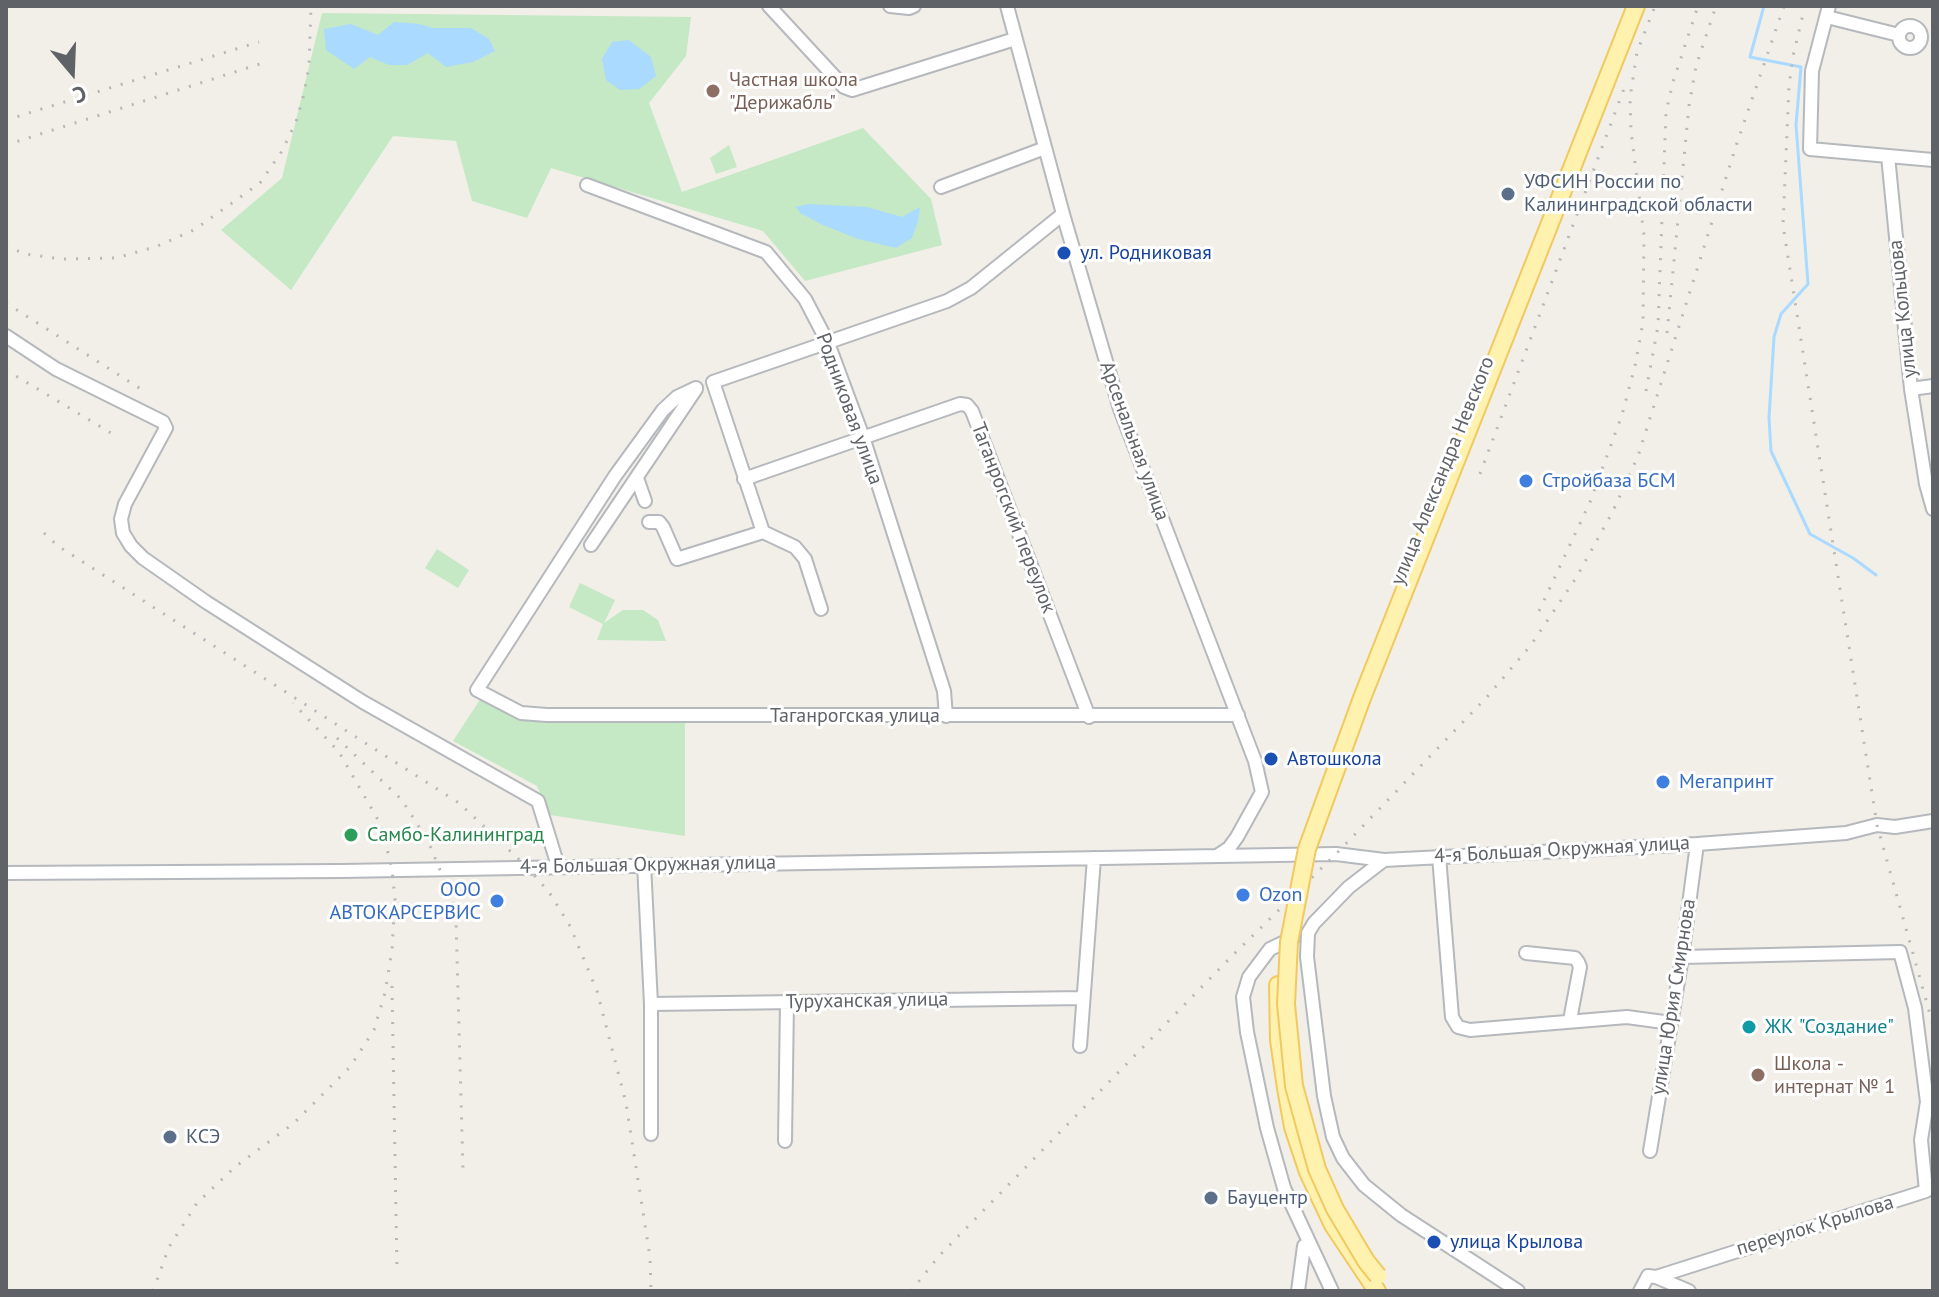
<!DOCTYPE html>
<html>
<head>
<meta charset="utf-8">
<style>
	body { margin:0 }
	#map { position:relative; width:1939px; height:1297px; overflow:hidden; background:#f1efe8; font-family:"PT Sans",sans-serif }
	canvas { display:block }
	.frame { position:absolute; inset:0; border:8px solid #5f6368; pointer-events:none }
	.north { position:absolute; left:32px; top:32px; width:80px; height:80px; -webkit-text-stroke:6px #fff; paint-order:stroke; rotate:161deg; font-size:22px; font-weight:700; line-height:32px; text-align:center; color:#5f6368 }
	.north::after { content:''; display:block; margin:auto; width:28px; height:36px; background:#5f6368; clip-path:polygon(50% 0,100% 100%,50% 72%,0 100%) }
</style>
</head>
<body>
<div id="map">
<canvas width="1939" height="1297"></canvas>
<div class="frame"></div>
<div class="north">С</div>
</div>
<script>
const ctx = document.querySelector('canvas').getContext('2d');
ctx.lineJoin = 'round';
function fillPath(path, color) {
  ctx.fillStyle = color;
  ctx.fill(path, 'evenodd');
}
function shape(rows) {
  const path = new Path2D();
  for (const r of rows) {
    if (r.length === 3) {
      path.moveTo(r[0] + r[2], r[1]);
      path.arc(r[0], r[1], r[2], 0, 2 * Math.PI);
      continue;
    }
    path.moveTo(r[0], r[1]);
    for (let i = 2; i < r.length; i += 2) path.lineTo(r[i], r[i + 1]);
  }
  return path;
}
function trace(path, color, width, dash) {
  ctx.strokeStyle = color;
  ctx.lineWidth = width;
  ctx.lineCap = dash ? 'butt' : 'round';
  ctx.setLineDash(dash || []);
  ctx.stroke(path);
}
function write(font, color, halo, rows, align = 'center') {
  ctx.font = font + ' "PT Sans",sans-serif';
  ctx.lineWidth = 6;
  ctx.setLineDash([]);
  ctx.textBaseline = 'middle';
  ctx.strokeStyle = halo;
  ctx.fillStyle = color;
  for (const [text, x, y, turn = 0] of rows) {
    ctx.save();
    ctx.translate(x, y);
    ctx.rotate((+turn || 0) * Math.PI / 180);
    ctx.textAlign = isNaN(turn) ? turn : align;
    if (halo) ctx.strokeText(text, 0, 0);
    ctx.fillText(text, 0, 0);
    ctx.restore();
  }
}
fillPath(shape([
	[322,13,691,17,686,56,649,103,682,192,863,128,931,199,942,245,805,281,763,231,551,168,527,218,472,201,456,141,393,136,291,290,221,230,282,178],
	[729,145,737,167,716,174,710,158],
	[437,549,469,570,458,588,425,568],
	[580,583,615,600,604,623,623,610,643,610,658,620,666,641,597,640,603,624,569,607],
	[481,698,528,720,685,720,685,836,550,815,537,786,453,741]
]), '#c5e8c5');
fillPath(shape([
	[394,22,419,24,433,28,471,28,489,39,495,51,473,62,446,67,428,53,407,65,389,65,370,57,354,69,326,50,324,29,351,24,378,35],
	[629,40,651,57,656,76,639,89,620,90,606,80,602,59,612,42],
	[808,204,867,207,902,217,920,207,918,221,912,238,896,248,858,239,823,225,800,213,796,207]
]), '#aadaff');
trace(shape([
	[1764,6,1750,57,1801,67,1796,125,1808,284,1781,314,1774,337,1769,418,1771,451,1810,534,1853,558,1876,575]
]), '#aadaff', 3);
const minor = shape([
	[769,6,844,87,852,90,1015,39],
	[890,6,909,8,914,6],
	[1007,6,1063,214,1120,409,1255,761,1262,792,1237,837,1229,848,1217,856],
	[1829,6,1812,71,1810,149,1933,160],
	[1827,17,1899,35],
	[1910,37,11],
	[1888,156,1911,389,1926,484,1933,509],
	[587,185,766,252,805,299,828,343,863,437,944,691,946,716],
	[941,187,1045,148],
	[6,336,56,369,163,422,166,428,125,504,121,519,123,533,131,546,143,558,206,602,363,702,538,801,558,866],
	[696,388,677,397,663,410,615,476,477,690,521,713,547,715,1238,715],
	[1911,389,1933,386],
	[637,478,645,501],
	[744,479,960,404,967,405,972,411,1089,717],
	[649,522,659,522,663,527,677,559,763,532,713,382,947,301,971,288,1063,214],
	[763,532,795,547,805,559,821,609],
	[591,545,696,389],
	[1439,856,1452,1017,1458,1027,1470,1030,1627,1017,1671,1023],
	[644,864,651,1004,1083,998],
	[6,873,342,871,1336,854,1384,860],
	[1293,938,1270,949,1249,977,1243,997,1247,1032,1267,1128,1284,1188,1332,1291],
	[1526,953,1575,958,1578,962,1580,967,1570,1020],
	[651,1004,651,1134],
	[1080,1046,1094,858],
	[785,1141,787,1002],
	[1650,1151,1682,957,1697,844],
	[1656,1277,1689,1291],
	[1298,1291,1304,1246,1308,1243],
	[1518,1291,1401,1215,1364,1185,1343,1158,1333,1137,1324,1096,1307,957,1308,933,1314,923,1349,887,1384,860,1697,844,1846,833,1877,825,1895,827,1933,821],
	[1640,1291,1648,1276,1656,1277,1926,1191,1921,1140,1927,1102,1915,1008,1900,952,1682,957]
]);
const major = shape([
	[1362,698,1636,6],
	[1278,985,1279,1040,1286,1088,1293,1127,1308,1172,1333,1225,1377,1291]
]);
trace(minor, '#b5b8bc', 16);
trace(major, '#f2c960', 20);
trace(minor, '#fff', 12);
trace(major, '#fff2af', 16);
trace(shape([
	[1805,6,1793,56,1789,86,1783,225,1877,825,1933,1025],
	[6,120,259,42],
	[6,145,266,62],
	[6,246,25,254,62,259,116,258,155,247,194,230,260,183,282,151,296,122,304,94,309,66,311,6],
	[6,303,144,391],
	[1667,333,1689,106,1696,66,1716,6],
	[6,370,111,433],
	[1646,391,1658,326,1666,112,1673,82,1698,6],
	[1480,474,1625,86],
	[44,533,58,546,459,803,526,866,549,892,570,926,597,991,626,1103,650,1257,651,1291],
	[1539,611,1590,502,1622,415,1635,366,1643,322,1644,235,1631,131,1630,98,1637,52,1655,6],
	[337,738,402,800,428,841,451,897,456,920,463,1170],
	[392,986,397,1271],
	[153,1291,169,1247,197,1203,235,1167,294,1123,350,1067,374,1030,385,993,392,950,395,899,392,869,381,825,339,752,293,703],
	[911,1291,939,1256,1232,956,1336,854,1487,697,1531,645,1576,578,1613,511,1638,456,1736,146,1784,6]
]), '#b6b7b8', 3, [2, 10]);
const majorBridge = shape([
	[1362,698,1307,849,1289,942,1286,1004,1294,1086,1317,1169,1335,1209,1366,1261,1378,1276]
]);
trace(majorBridge, '#f2c960', 20, []);
trace(majorBridge, '#fff2af', 16);
for (const [x, y, r, color] of [
	[713,91,8,"#8d6e63"],
	[1508,194,8,"#5c6f8a"],
	[1064,253,8,"#1a4fb4"],
	[1526,481,8,"#3f7fe0"],
	[1271,759,8,"#1a4fb4"],
	[1663,782,8,"#3f7fe0"],
	[351,835,8,"#2e9e5b"],
	[1243,895,8,"#3f7fe0"],
	[497,901,8,"#3f7fe0"],
	[1749,1027,8,"#0f9aa8"],
	[1758,1075,8,"#8d6e63"],
	[170,1137,8,"#5c6f8a"],
	[1211,1198,8,"#5c6f8a"],
	[1434,1242,8,"#1a4fb4"]
]) {
  const dot = new Path2D();
  dot.arc(x, y, r, 0, 2 * Math.PI);
  ctx.fillStyle = color;
  ctx.fill(dot);
  trace(dot, '#fff', 3);
}
write('20px', '#785e54', '#fff', [
	["Частная школа",729,80],
	["\"Дерижабль\"",729,103],
	["Школа -",1774,1064],
	["интернат № 1",1774,1087]
], 'left');
write('20px', '#4e5e75', '#fff', [
	["УФСИН России по",1524,182],
	["Калининградской области",1524,205],
	["КСЭ",186,1137],
	["Бауцентр",1227,1198]
], 'left');
write('20px', '#164399', '#fff', [
	["ул. Родниковая",1080,253],
	["Автошкола",1287,759],
	["улица Крылова",1450,1242]
], 'left');
write('20px', '#5f6368', '#fff', [
	["улица Кольцова",1903,309,-96],
	["Родниковая улица",849,409,70],
	["Арсенальная улица",1134,441,70],
	["улица Александра Невского",1443,471,-68],
	["Таганрогский переулок",1013,518,69],
	["Таганрогская улица",855,716],
	["4-я Большая Окружная улица",1562,850,-3],
	["4-я Большая Окружная улица",648,865,-1],
	["улица Юрия Смирнова",1674,997,-81],
	["Туруханская улица",867,1001,-1],
	["переулок Крылова",1815,1226,-17]
]);
write('20px', '#366cbe', '#fff', [
	["Стройбаза БСМ",1542,481],
	["Мегапринт",1679,782],
	["ООО",481,890,"right"],
	["АВТОКАРСЕРВИС",481,913,"right"],
	["Ozon",1259,895]
], 'left');
write('20px', '#27864d', '#fff', [
	["Самбо-Калининград",367,835]
], 'left');
write('20px', '#0d838f', '#fff', [
	["ЖК \"Создание\"",1765,1027]
], 'left');
</script>
</body>
</html>
